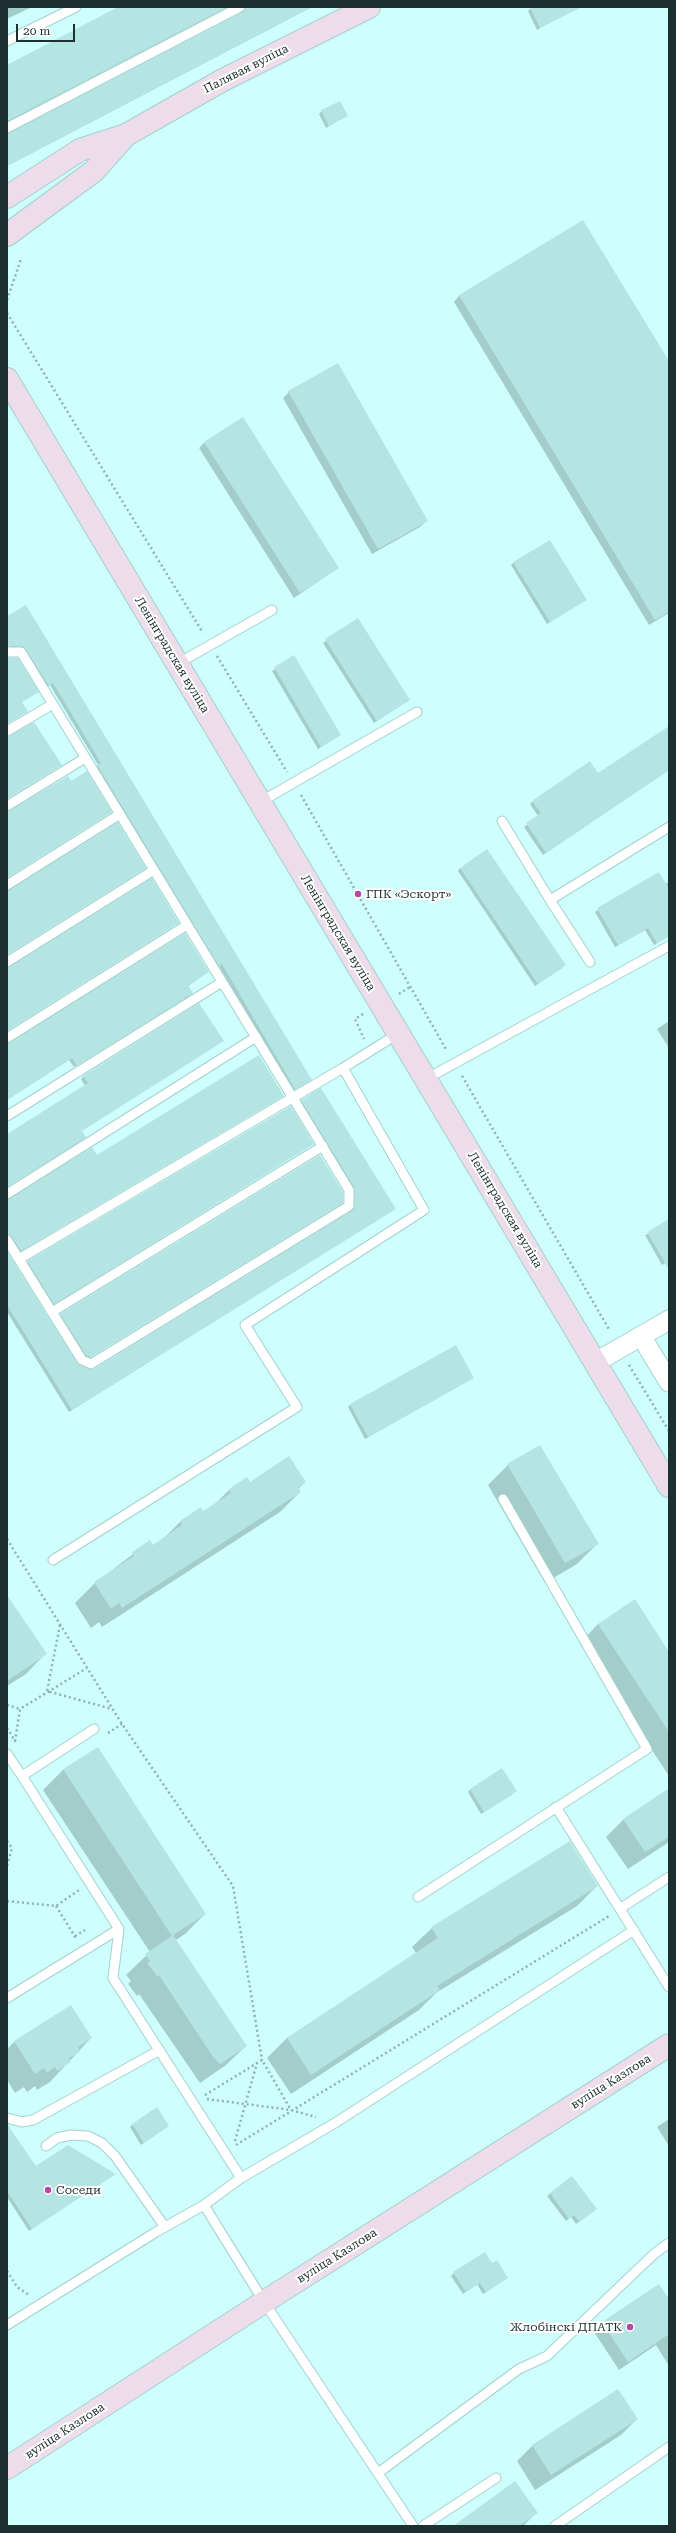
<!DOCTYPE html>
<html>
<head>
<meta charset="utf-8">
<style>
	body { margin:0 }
	#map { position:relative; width:676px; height:2533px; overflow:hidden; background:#cefffc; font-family:"Roboto Serif",serif }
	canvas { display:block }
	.frame { position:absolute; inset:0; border:8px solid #1d302f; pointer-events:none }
	.scale { position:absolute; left:16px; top:24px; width:59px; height:18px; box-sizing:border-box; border:2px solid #1d302f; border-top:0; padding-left:5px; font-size:12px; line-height:14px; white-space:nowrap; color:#1d302f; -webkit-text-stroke:3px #fff; paint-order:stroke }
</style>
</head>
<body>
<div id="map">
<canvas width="676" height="2533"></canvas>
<div class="frame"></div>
<div class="scale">20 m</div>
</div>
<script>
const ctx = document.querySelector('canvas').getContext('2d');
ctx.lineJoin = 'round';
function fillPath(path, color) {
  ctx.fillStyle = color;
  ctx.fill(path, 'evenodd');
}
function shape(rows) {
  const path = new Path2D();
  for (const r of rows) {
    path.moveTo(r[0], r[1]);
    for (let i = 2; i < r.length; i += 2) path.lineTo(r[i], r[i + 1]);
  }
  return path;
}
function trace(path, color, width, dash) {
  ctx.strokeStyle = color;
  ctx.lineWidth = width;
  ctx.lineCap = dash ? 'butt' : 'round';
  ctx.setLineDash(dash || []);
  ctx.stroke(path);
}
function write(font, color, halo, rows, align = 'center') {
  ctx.font = font + ' "Roboto Serif",serif';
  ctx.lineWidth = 4;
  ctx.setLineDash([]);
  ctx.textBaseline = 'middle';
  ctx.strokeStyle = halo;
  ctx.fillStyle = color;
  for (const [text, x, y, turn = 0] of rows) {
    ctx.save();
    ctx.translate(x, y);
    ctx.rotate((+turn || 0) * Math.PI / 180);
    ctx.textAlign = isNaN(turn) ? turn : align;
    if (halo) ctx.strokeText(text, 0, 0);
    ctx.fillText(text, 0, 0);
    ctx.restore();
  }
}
fillPath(shape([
	[7,7,32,7,7,19],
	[120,7,228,7,7,122,7,66],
	[243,7,312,7,7,166,7,134,241,14],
	[557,7,561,16,537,30,528,11,532,7],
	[322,111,346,116,326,128,319,114],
	[583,221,669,363,669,613,649,625,454,302,459,296],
	[289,392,426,521,420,527,372,554,283,398],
	[205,442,338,568,294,598,199,448],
	[514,562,585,600,547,624,511,565],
	[25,606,308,1082,292,1091,219,966,216,968,95,768,98,765,50,685,46,688,21,649,11,648,7,641,7,617],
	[358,620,409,700,374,723,323,643],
	[294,656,340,735,318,749,272,671],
	[669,734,669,770,543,855,524,827,538,816,530,804,533,801,598,775],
	[460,868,562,968,535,986,458,871],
	[659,874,665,884,669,882,669,936,654,945,645,930,615,947,595,912],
	[208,972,188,986,192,993,189,996,74,1067,69,1060,7,1100,7,1043],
	[669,1021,669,1048,657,1029],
	[222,1041,81,1131,85,1137,82,1140,7,1187,7,1136,85,1086,81,1079,84,1076],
	[283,1095,18,1253,7,1237,7,1199,10,1200,97,1156],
	[302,1101,394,1209,69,1412,7,1312,7,1253,79,1366,94,1370,352,1212,352,1190,299,1103],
	[313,1144,51,1306,25,1265,28,1262],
	[339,1205,87,1359,83,1358,58,1317],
	[669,1225,669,1261,662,1265,645,1235],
	[473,1378,365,1439,348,1407,351,1404],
	[508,1465,597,1544,577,1564,545,1583,488,1485],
	[247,1478,250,1483,305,1482,298,1489,300,1492,280,1512,102,1627,99,1622,91,1628,75,1603,95,1583,149,1542,152,1546,162,1540,180,1522,200,1509,203,1513,212,1507,229,1490],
	[7,1597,45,1654,26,1674,7,1686],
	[598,1624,669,1653,669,1776,581,1642],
	[97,1748,205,1914,185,1934,176,1940,246,2046,226,2065,200,2083,139,1994,137,1996,128,1984,131,1981,126,1975,150,1952,43,1790,63,1770],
	[470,1790,513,1794,481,1814,468,1792],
	[669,1790,669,1842,628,1869,606,1837,624,1819],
	[597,1886,577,1906,436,1993,419,2010,291,2094,267,2058,287,2038,416,1953,412,1947,432,1928],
	[91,2038,50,2082,37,2090,35,2086,27,2092,24,2087,15,2093,7,2080,7,2049,15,2041],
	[669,2119,669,2146,657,2127],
	[133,2124,168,2126,141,2145,130,2127],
	[7,2137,35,2168,114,2174,29,2231,7,2197],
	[571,2177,593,2211,576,2224,571,2217,566,2221,547,2196],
	[492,2265,504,2280,483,2294,477,2284,463,2294,451,2276,454,2273],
	[659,2285,669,2301,669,2366,656,2345,619,2370,594,2332,602,2323],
	[637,2419,621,2435,535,2490,517,2461,532,2446],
	[536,2513,523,2526,454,2526]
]), '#0003');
fillPath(shape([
	[118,7,227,7,7,121,7,65],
	[246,7,312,7,7,166,7,134,243,12],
	[530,7,582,7,540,28],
	[340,101,348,116,329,126,321,110],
	[583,220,669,361,669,612,655,620,459,295],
	[338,363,428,521,378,549,288,391],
	[243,417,339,568,300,593,204,442],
	[550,540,587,600,550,622,513,562],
	[26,605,312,1080,295,1089,222,964,219,966,97,765,101,763,53,683,49,686,24,647,7,646,7,616],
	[358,618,410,700,377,721,325,639],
	[294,655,341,735,321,747,274,667],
	[7,658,18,658,39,692,22,702,28,712,7,724],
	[34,722,62,765,7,799,7,737],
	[669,726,669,770,546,853,526,823,541,813,532,801,590,761,598,773],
	[87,771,112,812,7,878,7,812,68,776,71,781],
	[118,822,146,868,7,955,7,891],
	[487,849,566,965,538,984,460,868],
	[659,872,669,889,669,936,657,943,648,928,618,945,597,908],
	[152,878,179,923,7,1031,7,968],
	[185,933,209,972,188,985,193,993,77,1065,72,1058,7,1100,7,1044],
	[199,1003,224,1041,82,1131,86,1137,7,1187,7,1134,88,1083,83,1076],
	[259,1055,284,1096,21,1251,12,1237,7,1234,7,1200,92,1147,97,1155],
	[321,1088,396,1209,72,1410,7,1305,7,1251,77,1363,89,1369,94,1369,354,1209,354,1187,301,1100],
	[291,1106,314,1144,54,1304,27,1261],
	[320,1155,343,1192,343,1203,91,1357,86,1355,60,1314],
	[669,1219,669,1270,647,1232],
	[456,1345,474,1378,368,1437,350,1404],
	[540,1445,599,1544,565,1563,507,1464],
	[289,1456,306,1482,298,1487,301,1492,122,1608,119,1603,111,1609,94,1582,134,1556,132,1552,150,1540,153,1545,182,1525,180,1521,201,1507,203,1511,231,1493,229,1489,247,1477,250,1482],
	[7,1595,47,1654,7,1681],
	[635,1599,669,1652,669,1732,598,1624],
	[98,1747,206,1914,173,1935,247,2046,220,2064,213,2057,159,1975,158,1977,147,1963,150,1961,145,1954,172,1936,63,1769],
	[502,1768,517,1791,484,1812,470,1789],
	[669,1788,669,1837,645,1852,623,1819],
	[570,1841,598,1886,437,1986,440,1990,311,2075,287,2038,438,1938,431,1927],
	[71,2005,92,2038,78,2047,80,2052,69,2058,71,2062,57,2071,55,2067,47,2073,44,2068,35,2074,14,2041],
	[157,2107,169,2126,144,2143,132,2124],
	[7,2124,36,2166,68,2145,116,2174,32,2229,7,2191],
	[572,2176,597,2209,580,2222,574,2215,569,2219,550,2193],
	[485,2252,492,2263,497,2260,508,2278,486,2292,480,2283,466,2292,453,2272],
	[659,2284,669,2299,669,2334,628,2362,602,2322],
	[618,2389,638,2419,551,2475,532,2445],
	[515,2481,538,2513,519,2526,453,2526]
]), '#b5e5e3');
const service = shape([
	[7,41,76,7],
	[7,128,240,7],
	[7,652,21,652,349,1190,349,1206,91,1364,82,1360,7,1240],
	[177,664,272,610],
	[7,731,53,704],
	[260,802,417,712],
	[7,806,85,758],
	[502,821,550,900],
	[7,885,120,814],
	[7,962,154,870],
	[590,962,550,900,669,827],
	[7,1038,187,925],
	[426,1079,669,946],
	[7,1116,222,982],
	[7,1194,256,1037],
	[19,1259,343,1068],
	[52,1312,323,1146],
	[53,1560,297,1407,245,1325,424,1210,343,1068,399,1033],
	[94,1729,22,1776,119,1929,113,1978,241,2178],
	[7,1754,22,1776],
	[556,1807,669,1987],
	[418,1897,647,1749,503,1499],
	[621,1908,669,1877],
	[7,1998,119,1929],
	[7,2118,22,2122,33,2120,158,2051],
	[46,2146,57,2138,71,2135,88,2136,102,2143,115,2156,165,2227],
	[7,2325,156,2232,204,2205],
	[378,2473,519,2369,547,2356,654,2254,669,2243],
	[413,2526,264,2302,204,2205,241,2178,335,2123,634,1930],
	[423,2526,496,2478],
	[555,2526,669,2447]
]);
const minor = shape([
	[641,1336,669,1382],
	[596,1362,669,1320]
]);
const secondary = shape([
	[7,197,80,150,126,135,223,80,369,7],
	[7,235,94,171,125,136],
	[7,379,669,1486],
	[7,2468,264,2302,669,2045]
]);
trace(service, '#a2d2d0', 11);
trace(minor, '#a2d2d0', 21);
trace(secondary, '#a2d2d0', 24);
trace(shape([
	[7,300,21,259],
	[7,313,203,633],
	[217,656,287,772],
	[301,795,447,1051],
	[399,994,410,987],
	[363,1014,355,1019,364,1039],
	[462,1076,610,1331],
	[629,1365,669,1431],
	[7,1539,122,1724,233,1886,262,2060],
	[60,1625,47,1691,112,1709],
	[7,1705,20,1709],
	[7,1728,15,1741,20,1709,87,1668],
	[108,1733,122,1724],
	[7,1841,12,1848,7,1866],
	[7,1901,56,1906,79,1890],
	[56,1906,77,1940],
	[75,1936,85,1930],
	[205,2095,262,2060,291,2110],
	[207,2099,291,2110,316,2117],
	[235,2141,257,2063],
	[236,2145,609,1916],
	[7,2271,17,2287,29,2295]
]), '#8db3b1', 2.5, [2, 3]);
trace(service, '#fff', 9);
trace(minor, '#fff', 19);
trace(secondary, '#eddcea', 22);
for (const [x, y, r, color] of [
	[358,894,4,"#b747a4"],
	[48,2190,4,"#b747a4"],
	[630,2327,4,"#b747a4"]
]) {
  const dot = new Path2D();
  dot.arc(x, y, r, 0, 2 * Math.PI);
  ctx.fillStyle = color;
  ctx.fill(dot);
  trace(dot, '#fff', 1.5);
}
write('12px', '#1d302f', '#fff', [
	["Палявая вуліца",246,69,-27],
	["Ленінградская вуліца",172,655,59],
	["Ленінградская вуліца",338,933,59],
	["Ленінградская вуліца",505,1210,59],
	["вуліца Казлова",611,2082,-32],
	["вуліца Казлова",337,2256,-32],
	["вуліца Казлова",65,2431,-33]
]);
write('12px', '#1d302f', '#fff', [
	["ГПК «Эскорт»",366,894],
	["Соседи",56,2190],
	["Жлобінскі ДПАТК",622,2327,"right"]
], 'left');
</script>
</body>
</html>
